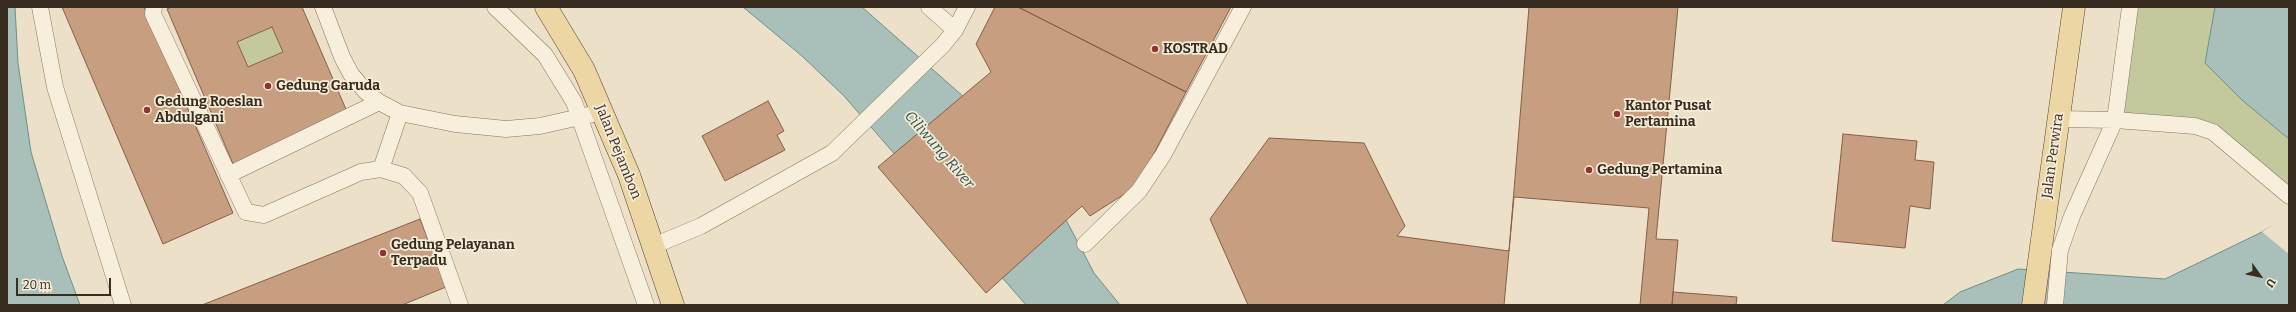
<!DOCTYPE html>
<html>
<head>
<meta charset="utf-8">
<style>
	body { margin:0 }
	#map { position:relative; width:2296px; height:312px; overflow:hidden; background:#ece1c8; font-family:Bitter,serif }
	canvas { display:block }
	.frame { position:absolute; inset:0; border:8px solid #382c21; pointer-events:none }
	.north { position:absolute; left:2240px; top:256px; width:40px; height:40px; -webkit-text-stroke:3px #f4ecd7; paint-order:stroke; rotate:123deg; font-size:11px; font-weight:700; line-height:16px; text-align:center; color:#382c21 }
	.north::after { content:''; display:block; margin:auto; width:14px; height:18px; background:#382c21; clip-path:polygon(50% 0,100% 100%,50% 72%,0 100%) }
	.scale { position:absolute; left:16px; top:278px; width:95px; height:18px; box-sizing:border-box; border:2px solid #382c21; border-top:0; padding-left:5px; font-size:12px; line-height:14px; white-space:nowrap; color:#382c21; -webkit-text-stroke:3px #f4ecd7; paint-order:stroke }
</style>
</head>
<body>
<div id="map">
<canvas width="2296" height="312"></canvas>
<div class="frame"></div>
<div class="north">U</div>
<div class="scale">20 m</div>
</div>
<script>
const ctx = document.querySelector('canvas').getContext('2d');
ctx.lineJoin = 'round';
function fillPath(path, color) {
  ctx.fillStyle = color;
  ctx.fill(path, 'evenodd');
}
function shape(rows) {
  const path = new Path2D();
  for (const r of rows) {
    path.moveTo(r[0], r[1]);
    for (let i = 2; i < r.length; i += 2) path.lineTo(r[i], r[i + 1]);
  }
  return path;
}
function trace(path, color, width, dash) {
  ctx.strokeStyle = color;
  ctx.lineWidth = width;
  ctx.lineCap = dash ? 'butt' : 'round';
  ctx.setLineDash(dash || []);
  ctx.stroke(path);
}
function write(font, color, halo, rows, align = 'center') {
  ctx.font = font + ' Bitter,serif';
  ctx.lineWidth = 3.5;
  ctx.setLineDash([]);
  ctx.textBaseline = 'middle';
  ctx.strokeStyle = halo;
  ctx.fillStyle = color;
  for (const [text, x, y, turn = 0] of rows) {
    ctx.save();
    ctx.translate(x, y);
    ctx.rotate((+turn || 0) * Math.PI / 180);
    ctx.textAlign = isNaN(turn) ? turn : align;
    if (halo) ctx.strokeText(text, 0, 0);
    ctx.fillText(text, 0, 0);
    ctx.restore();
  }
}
fillPath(shape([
	[2130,7,2215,7,2205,63,2243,100,2289,139,2289,196,2213,132,2115,120],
	[272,27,283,52,248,67,237,42]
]), '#c3c99c');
const water = shape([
	[7,7,15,7,18,63,31,152,62,256,80,305,7,305,7,7],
	[743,7,862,7,1034,159,1094,273,1120,305,1026,305,844,96,802,56,743,7],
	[2215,7,2289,7,2289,139,2242,100,2205,63,2215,7],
	[2289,214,2289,305,1943,305,1960,292,2018,269,2165,279,2262,232,2289,214]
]);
fillPath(water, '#a8c0b9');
trace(water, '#6f8e87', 1);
fillPath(shape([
	[2289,212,2289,254,2262,232]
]), '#ece1c8');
const building = shape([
	[62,7,144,7,233,213,163,244,62,7],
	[171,7,302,7,348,114,233,164,167,9,171,7],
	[272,27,283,52,248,67,237,42,272,27],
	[995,7,1018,7,1186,92,1137,186,1090,216,1082,206,986,293,878,167,991,72,976,44,995,7],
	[1018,7,1231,7,1186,92,1018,7],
	[1529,7,1678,7,1656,239,1678,240,1672,305,1248,305,1210,219,1269,138,1364,143,1405,226,1397,236,1509,251,1529,7],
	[768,101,784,131,777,135,785,150,725,181,702,136,768,101],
	[1843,134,1917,141,1915,160,1934,162,1930,209,1910,206,1905,248,1832,241,1843,134],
	[1514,197,1649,208,1640,305,1504,305,1514,197],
	[420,219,446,287,402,305,202,305,420,219],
	[1673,292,1737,297,1736,305,1672,305,1673,292]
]);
fillPath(building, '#c79f80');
trace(building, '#845f45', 1);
const lane = shape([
	[40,7,55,87,123,305],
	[154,7,153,14,246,212,264,215,361,172,381,169,404,176,420,193,460,305],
	[323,7,342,57,351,74,365,91,379,102,400,113,455,124,506,129,540,126,602,112],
	[495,7,545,55,574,102,646,305],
	[929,7,955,30],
	[2059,119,2115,120,2195,126,2213,132,2289,196],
	[381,169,400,113],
	[228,175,379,102],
	[1085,244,1139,191,1163,155,1243,7],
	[653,246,701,226,832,153,943,45,955,30,967,7],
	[2055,305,2060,250,2072,216,2115,120,2130,7]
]);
const primary = shape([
	[546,7,584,70,629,175,673,305],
	[2033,305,2074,7]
]);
trace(lane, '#86745e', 17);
trace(primary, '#554232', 23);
trace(lane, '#f7efdb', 16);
trace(primary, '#ecd6a3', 22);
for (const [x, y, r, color] of [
	[1155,49,4,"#913232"],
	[268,86,4,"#913232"],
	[147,110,4,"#913232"],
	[1617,114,4,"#913232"],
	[1589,170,4,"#913232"],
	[383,253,4,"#913232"]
]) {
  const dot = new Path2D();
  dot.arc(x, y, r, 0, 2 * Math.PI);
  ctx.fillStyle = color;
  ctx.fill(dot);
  trace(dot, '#f4ecd7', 1.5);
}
write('bold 14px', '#382c21', '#f4ecd7', [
	["KOSTRAD",1163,49],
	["Gedung Garuda",276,86],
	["Gedung Roeslan",155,102],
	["Abdulgani",155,118],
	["Kantor Pusat",1625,106],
	["Pertamina",1625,122],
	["Gedung Pertamina",1597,170],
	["Gedung Pelayanan",391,245],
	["Terpadu",391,261]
], 'left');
write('14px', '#382c21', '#f4ecd7', [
	["Jalan Pejambon",618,152,68],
	["Jalan Perwira",2053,156,-82]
]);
write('italic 15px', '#315655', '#f4ecd7', [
	["Ciliwung River",939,150,49]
]);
</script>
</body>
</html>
